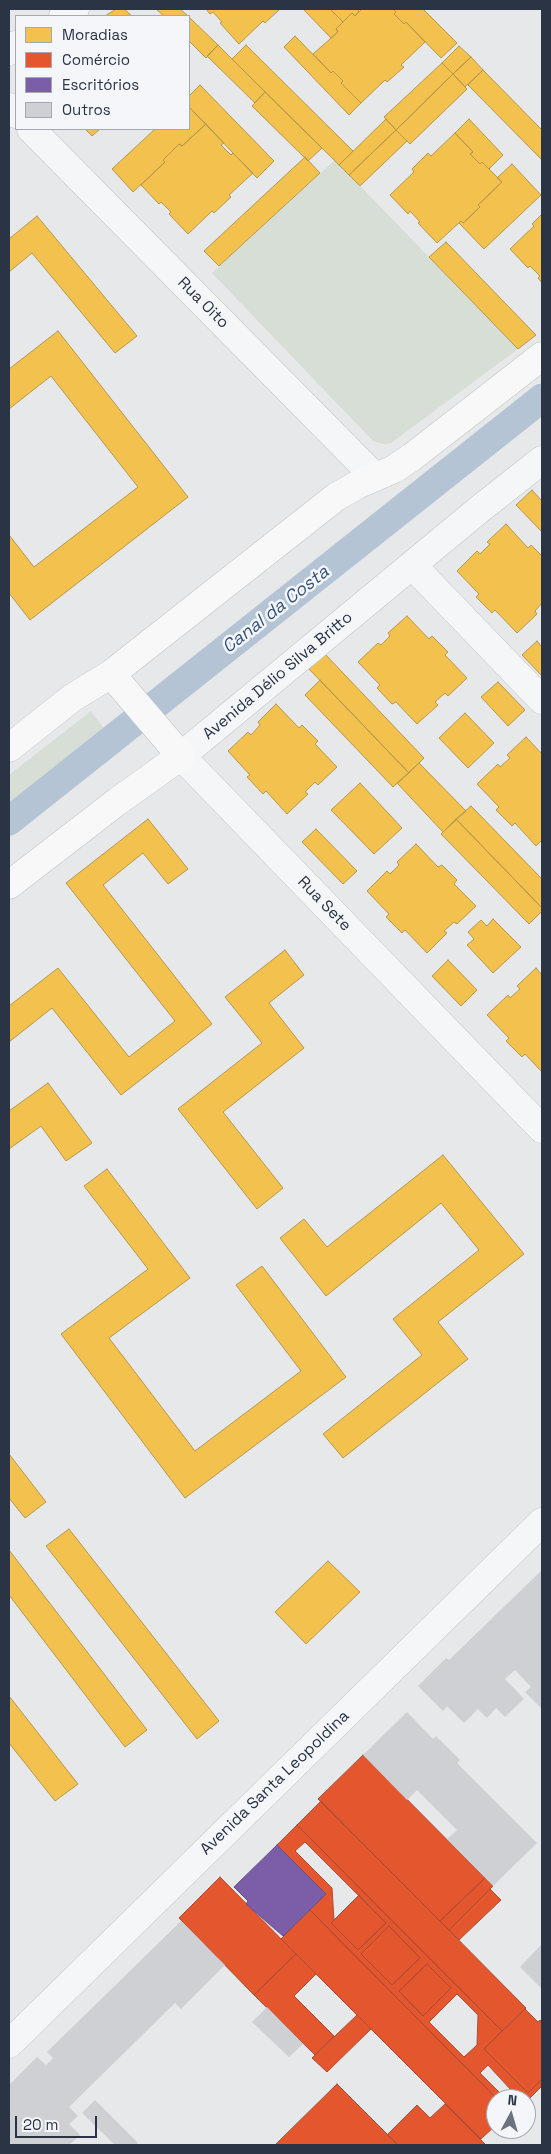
<!DOCTYPE html>
<html>
<head>
<meta charset="utf-8">
<style>
	body { margin:0 }
	#map { position:relative; width:551px; height:2154px; overflow:hidden; background:#e6e8ea; font-family:"Space Grotesk",sans-serif }
	canvas { display:block }
	.frame { position:absolute; inset:0; border:10px solid #2b3445; pointer-events:none }
	.legend { position:absolute; left:15px; top:15px; width:175px; height:115px; box-sizing:border-box; background:#f4f6f9; border:1px solid #a4a8b1; margin:0; padding:6px 9px; list-style:none; font-size:15px; color:#2b3445 }
	.legend li { display:flex; align-items:center; gap:10px; height:25px }
	.legend b { width:25px; border:1px solid #a4a8b1 }
	.north { position:absolute; left:486px; top:2089px; width:50px; height:50px; box-sizing:border-box; background:#f4f6f9; border:1px solid #a4a8b1; border-radius:50%; rotate:6deg; font-size:14px; font-weight:700; line-height:20px; text-align:center; color:#2b3445 }
	.north::after { content:''; display:block; margin:auto; width:18px; height:22px; background:#6c737f; clip-path:polygon(50% 0,100% 100%,50% 72%,0 100%) }
	.scale { position:absolute; left:15px; top:2116px; width:82px; height:22px; box-sizing:border-box; border:2px solid #2b3445; border-top:0; padding-left:6px; font-size:15px; line-height:18px; white-space:nowrap; color:#2b3445; -webkit-text-stroke:4px #f4f6f9; paint-order:stroke }
</style>
</head>
<body>
<div id="map">
<canvas width="551" height="2154"></canvas>
<div class="frame"></div>
<ul class="legend">
<li><b style="height:14px;background:#f2c14e"></b>Moradias</li>
<li><b style="height:14px;background:#e4572e"></b>Comércio</li>
<li><b style="height:14px;background:#7b5ea7"></b>Escritórios</li>
<li><b style="height:14px;background:#ced0d3"></b>Outros</li>
</ul>
<div class="north">N</div>
<div class="scale">20 m</div>
</div>
<script>
const ctx = document.querySelector('canvas').getContext('2d');
ctx.lineJoin = 'round';
function fillPath(path, color) {
  ctx.fillStyle = color;
  ctx.fill(path, 'evenodd');
}
function shape(rows) {
  const path = new Path2D();
  for (const r of rows) {
    path.moveTo(r[0], r[1]);
    for (let i = 2; i < r.length; i += 2) path.lineTo(r[i], r[i + 1]);
  }
  return path;
}
function trace(path, color, width, dash) {
  ctx.strokeStyle = color;
  ctx.lineWidth = width;
  ctx.lineCap = dash ? 'butt' : 'round';
  ctx.setLineDash(dash || []);
  ctx.stroke(path);
}
function write(font, color, halo, rows, align = 'center') {
  ctx.font = font + ' "Space Grotesk",sans-serif';
  ctx.lineWidth = 5;
  ctx.setLineDash([]);
  ctx.textBaseline = 'middle';
  ctx.strokeStyle = halo;
  ctx.fillStyle = color;
  for (const [text, x, y, turn = 0] of rows) {
    ctx.save();
    ctx.translate(x, y);
    ctx.rotate((+turn || 0) * Math.PI / 180);
    ctx.textAlign = isNaN(turn) ? turn : align;
    if (halo) ctx.strokeText(text, 0, 0);
    ctx.fillText(text, 0, 0);
    ctx.restore();
  }
}
fillPath(shape([
	[335,160,518,349,391,443,384,444,373,441,212,273],
	[91,711,121,751,9,838,9,775]
]), '#d6ded6');
fillPath(shape([
	[542,383,542,409,459,473,447,459]
]), '#b4c4d5');
const homes = shape([
	[116,9,124,9,132,16,105,16,116,9],
	[156,9,180,9,188,16,164,16,156,9],
	[206,9,280,9,265,23,263,21,239,44,220,23,222,22,213,12,210,14,206,9],
	[303,9,330,9,343,22,336,29,338,32,331,38,303,9],
	[330,9,357,9,359,11,355,16,352,13,343,22,330,9],
	[362,9,393,9,396,12,394,14,404,24,406,22,425,42,401,65,404,67,387,82,385,80,361,103,341,83,343,81,333,71,331,73,313,54,338,32,336,29,352,13,355,16,362,9],
	[393,9,423,9,457,43,441,58,406,22,404,24,394,14,396,12,393,9],
	[189,17,218,45,206,58,189,41,189,17],
	[295,36,331,73,333,71,343,81,341,83,361,103,349,115,284,47,295,36],
	[218,45,265,92,255,103,207,56,218,45],
	[246,45,353,151,339,165,232,59,246,45],
	[459,46,471,57,453,74,442,63,459,46],
	[471,57,483,70,465,87,453,74,471,57],
	[442,63,453,74,396,130,384,117,442,63],
	[483,70,542,130,542,160,468,85,483,70],
	[453,74,467,89,410,144,396,130,453,74],
	[200,85,274,161,257,178,189,107,189,96,200,85],
	[265,92,322,148,308,161,252,106,265,92],
	[189,107,206,124,182,146,179,144,163,160,165,162,133,192,112,169,155,129,189,129,189,107],
	[386,119,396,130,349,175,339,165,386,119],
	[469,119,503,155,489,169,482,162,480,164,470,154,473,152,455,133,469,119],
	[206,124,224,143,221,145,231,155,233,153,253,173,229,195,231,197,214,213,212,211,188,234,169,214,171,212,161,202,159,204,141,185,165,162,163,160,179,144,182,146,206,124],
	[85,129,100,129,92,136,85,129],
	[396,130,407,141,360,186,349,175,396,130],
	[455,133,473,152,470,154,480,164,482,162,502,182,478,205,480,207,463,223,461,221,437,243,418,223,420,222,410,211,408,214,390,195,414,172,412,169,428,153,431,156,455,133],
	[305,157,320,173,219,266,204,251,305,157],
	[512,164,541,195,484,249,459,223,461,221,463,223,480,207,478,205,502,182,497,178,512,164],
	[542,214,542,283,538,278,540,276,530,266,528,268,510,249,534,226,532,224,542,214],
	[37,216,137,336,115,353,32,253,9,272,9,239,37,216],
	[446,242,536,335,518,349,429,257,446,242],
	[58,331,188,497,30,620,9,593,9,535,34,567,138,487,51,376,9,409,9,369,58,331],
	[532,490,542,501,542,532,516,505,532,490],
	[506,524,528,548,531,545,542,556,542,603,535,611,537,614,517,633,495,610,492,613,476,597,479,594,457,571,477,551,480,554,490,544,487,542,506,524],
	[407,616,429,639,432,636,448,652,445,655,467,678,448,696,445,693,435,702,438,705,417,724,396,702,392,704,377,688,380,685,358,662,378,643,381,645,390,636,388,633,407,616],
	[537,641,542,647,542,676,522,655,537,641],
	[324,653,424,758,409,773,307,667,324,653],
	[320,680,409,773,393,787,305,695,320,680],
	[498,682,525,710,508,726,481,697,498,682],
	[276,704,299,728,302,725,318,741,315,744,337,767,318,785,315,782,305,792,308,794,287,814,266,791,263,794,247,777,250,775,228,751,248,732,251,735,260,725,258,722,276,704],
	[465,713,494,743,468,768,439,738,465,713],
	[526,737,542,754,542,840,536,846,515,823,512,826,496,810,499,807,477,784,498,764,500,767,510,758,507,755,526,737],
	[419,763,466,811,443,832,397,783,419,763],
	[360,783,402,828,374,854,331,810,360,783],
	[471,806,542,879,542,908,456,819,471,806],
	[148,819,188,869,168,884,143,853,103,885,212,1024,121,1095,52,1008,9,1042,9,1006,58,968,129,1057,175,1021,66,883,148,819],
	[456,819,542,908,542,911,529,924,441,834,456,819],
	[316,829,357,871,343,884,302,842,316,829],
	[416,844,438,867,442,865,457,880,454,884,476,906,457,924,454,922,444,931,447,933,427,953,405,930,402,933,386,917,389,914,367,891,387,871,390,874,399,865,397,862,416,844],
	[493,919,521,947,493,973,467,945,474,939,468,932,481,920,487,926,493,919],
	[285,950,304,975,269,1003,304,1048,223,1112,283,1188,257,1209,178,1109,262,1043,225,997,285,950],
	[448,960,477,990,461,1006,432,976,448,960],
	[536,968,542,975,542,1072,525,1054,522,1057,506,1041,509,1038,487,1015,508,995,510,998,520,989,517,986,536,968],
	[48,1083,92,1143,66,1161,41,1126,9,1149,9,1111,48,1083],
	[443,1155,524,1254,438,1322,468,1359,343,1458,323,1434,422,1355,393,1319,479,1250,441,1203,326,1296,280,1238,304,1219,327,1247,443,1155],
	[107,1169,190,1278,109,1338,195,1451,301,1371,236,1285,262,1266,346,1377,185,1498,61,1334,148,1269,84,1186,107,1169],
	[9,1454,46,1502,25,1518,9,1498,9,1454],
	[69,1529,219,1721,197,1739,46,1546,69,1529],
	[9,1550,147,1730,125,1747,9,1595,9,1550],
	[328,1561,360,1592,306,1644,275,1612,328,1561],
	[9,1696,78,1784,55,1801,9,1743,9,1696]
]);
fillPath(homes, '#f2c14e');
trace(homes, '#b6974b', 1);
const shops = shape([
	[363,1755,485,1878,440,1921,318,1799,363,1755],
	[321,1801,526,2008,502,2031,297,1825,321,1801],
	[297,1825,502,2031,484,2049,528,2093,542,2079,542,2086,526,2102,526,2099,497,2099,310,1910,326,1894,277,1845,297,1825],
	[305,1842,386,1923,358,1950,331,1923,334,1920,332,1888,295,1851,305,1842],
	[389,1926,420,1958,392,1985,361,1954,389,1926],
	[427,1964,451,1988,423,2016,399,1991,427,1964],
	[457,1994,478,2015,477,2045,464,2057,429,2022,457,1994],
	[488,2065,512,2091,505,2098,480,2073,488,2065],
	[220,1877,296,1954,254,1995,179,1918,220,1877],
	[485,1878,493,1886,449,1930,440,1921,485,1878],
	[490,1889,501,1900,459,1940,449,1930,490,1889],
	[359,1895,386,1923,358,1950,331,1923,359,1895],
	[310,1910,497,2099,496,2125,481,2139,281,1939,310,1910],
	[389,1926,420,1958,392,1985,361,1954,389,1926],
	[296,1954,316,1974,294,1996,334,2036,315,2055,254,1995,296,1954],
	[427,1964,451,1988,423,2016,399,1991,427,1964],
	[525,2009,538,2022,540,2020,542,2023,542,2079,528,2093,484,2049,525,2009],
	[357,2015,371,2029,327,2072,312,2058,357,2015],
	[337,2084,398,2145,275,2145,337,2084],
	[445,2104,486,2145,398,2145,387,2135,417,2105,430,2118,445,2104]
]);
fillPath(shops, '#e4572e');
trace(shops, '#ac4c35', 1);
const offices = shape([
	[277,1845,326,1894,283,1936,246,1904,248,1901,234,1887,277,1845]
]);
fillPath(offices, '#7b5ea7');
trace(offices, '#63518a', 1);
trace(shape([
	[9,821,542,398]
]), '#b4c4d5', 29);
fillPath(shape([
	[542,1570,542,1709,525,1692,531,1687,515,1670,505,1679,524,1699,505,1717,496,1708,487,1718,478,1709,464,1723,447,1706,443,1711,418,1686,446,1658,449,1660],
	[407,1712,433,1739,436,1736,460,1760,457,1763,537,1843,493,1886,447,1839,457,1830,417,1790,407,1800,363,1755],
	[181,1921,225,1965,181,2009,175,2003,69,2107,78,2116,69,2124,80,2135,69,2145,9,2145,9,2085,37,2057,46,2065,53,2058,47,2052],
	[542,1944,542,1989,520,1967],
	[267,2007,303,2044,289,2057,252,2022],
	[95,2100,138,2143,135,2145,115,2145,82,2113]
]), '#ced0d3');
const minor = shape([
	[63,16,75,9],
	[9,51,16,45],
	[9,107,16,114],
	[31,129,375,477],
	[542,460,481,508,181,756,542,1129],
	[412,565,542,700],
	[9,2044,542,1522]
]);
const major = shape([
	[9,748,72,698,111,674,336,497,357,485,394,469,412,457,542,356],
	[9,885,118,801,181,756,111,674]
]);
trace(minor, '#c4c6c8', 29);
trace(major, '#c2c5c8', 29);
trace(minor, '#f5f6f7', 28);
trace(major, '#f8f8f8', 28);
write('16px', '#2b3445', '#f4f6f9', [
	["Rua Oito",203,303,45],
	["Avenida Délio Silva Britto",278,676,-40],
	["Rua Sete",324,904,46],
	["Avenida Santa Leopoldina",275,1783,-44]
]);
write('italic 18px', '#34527a', '#f4f6f9', [
	["Canal da Costa",276,610,-38]
]);
</script>
</body>
</html>
